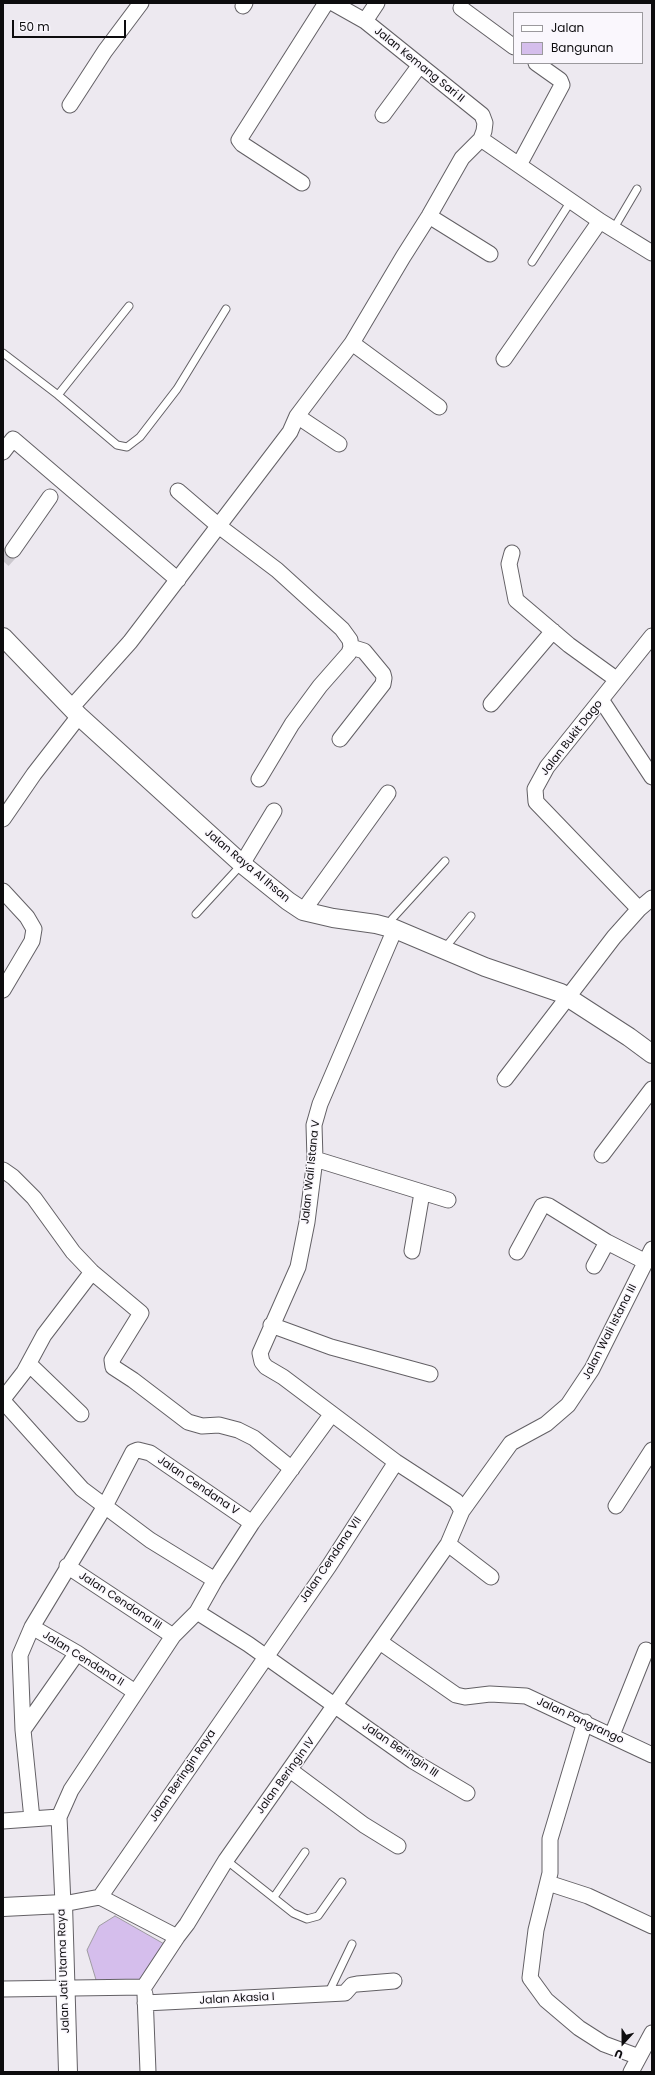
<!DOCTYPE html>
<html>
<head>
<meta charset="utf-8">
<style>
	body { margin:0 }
	#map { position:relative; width:655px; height:2075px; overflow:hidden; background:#ede9f0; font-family:Poppins,sans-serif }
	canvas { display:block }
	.frame { position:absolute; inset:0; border:4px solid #0d0c0e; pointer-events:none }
	.legend { position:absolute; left:513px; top:12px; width:130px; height:52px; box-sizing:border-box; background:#faf7fd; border:1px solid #9b999d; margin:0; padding:5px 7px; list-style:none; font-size:12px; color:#0d0c0e }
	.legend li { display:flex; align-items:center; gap:8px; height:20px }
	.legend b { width:20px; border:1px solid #9b999d }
	.north { position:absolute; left:603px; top:2023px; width:40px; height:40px; -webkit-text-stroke:3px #faf7fd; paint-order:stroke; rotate:201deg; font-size:11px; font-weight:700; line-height:16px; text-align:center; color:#0d0c0e }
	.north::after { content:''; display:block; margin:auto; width:14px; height:18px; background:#0d0c0e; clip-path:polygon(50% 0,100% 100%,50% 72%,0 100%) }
	.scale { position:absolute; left:12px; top:20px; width:114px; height:18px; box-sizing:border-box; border:2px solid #0d0c0e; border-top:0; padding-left:5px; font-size:12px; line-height:14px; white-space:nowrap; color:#0d0c0e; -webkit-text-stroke:3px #faf7fd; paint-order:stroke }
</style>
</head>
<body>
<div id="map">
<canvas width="655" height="2075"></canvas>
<div class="frame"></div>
<ul class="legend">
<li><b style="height:5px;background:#fff"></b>Jalan</li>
<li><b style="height:11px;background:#d5beec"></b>Bangunan</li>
</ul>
<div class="north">U</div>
<div class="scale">50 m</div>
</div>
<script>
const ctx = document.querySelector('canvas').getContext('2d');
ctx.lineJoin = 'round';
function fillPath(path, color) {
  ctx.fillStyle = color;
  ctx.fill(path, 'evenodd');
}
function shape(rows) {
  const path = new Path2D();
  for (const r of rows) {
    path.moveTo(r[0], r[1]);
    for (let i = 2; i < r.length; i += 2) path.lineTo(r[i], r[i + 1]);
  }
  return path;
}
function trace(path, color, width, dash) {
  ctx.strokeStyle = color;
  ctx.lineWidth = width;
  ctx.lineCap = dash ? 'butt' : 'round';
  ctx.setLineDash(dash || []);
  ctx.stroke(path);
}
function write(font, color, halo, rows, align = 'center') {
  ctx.font = font + ' Poppins,sans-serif';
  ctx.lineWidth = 3;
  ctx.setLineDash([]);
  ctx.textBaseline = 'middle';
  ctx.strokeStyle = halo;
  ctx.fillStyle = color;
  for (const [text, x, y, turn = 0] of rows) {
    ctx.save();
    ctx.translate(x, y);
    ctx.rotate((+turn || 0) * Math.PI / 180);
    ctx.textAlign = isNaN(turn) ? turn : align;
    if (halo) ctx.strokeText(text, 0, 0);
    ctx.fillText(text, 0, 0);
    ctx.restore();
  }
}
const building = shape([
	[115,1916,166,1945,146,1982,97,1983,87,1950,99,1926,115,1916]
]);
fillPath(building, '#d5beec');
trace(building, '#9e9ba1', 1);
trace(shape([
	[3,561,13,550]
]), '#cbc8ce', 15, [15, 8]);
const service = shape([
	[614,228,637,189],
	[532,262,571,201],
	[3,353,58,395,129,306],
	[58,395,117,445,127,447,140,437,177,389,226,309],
	[196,914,242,864],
	[392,919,445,861],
	[444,949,471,916],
	[226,1860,293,1913,307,1919,318,1916,342,1882],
	[274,1897,305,1852],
	[328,1994,352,1944]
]);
const minor = shape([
	[243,6,245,3],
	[461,8,514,47],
	[365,21,377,3],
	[70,105,105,51,141,3],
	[383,115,420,65],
	[481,139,600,221,652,253],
	[519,165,562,85,560,80,536,63],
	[302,183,242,144,239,140,326,3],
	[429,216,490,254],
	[352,343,439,407],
	[504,359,600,221],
	[297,416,339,444],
	[3,452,13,439,178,580],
	[178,491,220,527,277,570,342,629,350,640,351,647,349,653,320,686,292,724,259,779],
	[13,550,50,497],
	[512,553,509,564,516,600,569,645,616,679],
	[602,701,652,777],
	[491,704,553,631],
	[71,708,130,642,290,432,297,416,352,343,403,257,429,216,462,158,481,139,484,131,485,123,482,115,365,21,333,3],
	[340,739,383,684,384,678,383,674,364,651,351,647],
	[3,819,34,774,79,716],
	[242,864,274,811],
	[3,891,27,917,34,929,32,941,3,990],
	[639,909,536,802,535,789,547,767,652,636],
	[303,911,388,793],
	[395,929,320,1104,314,1125,315,1159,307,1222,298,1267,260,1353,262,1362,266,1367,283,1377,396,1462,456,1501,462,1511],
	[505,1079,614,937,639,909,652,898],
	[602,1155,652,1089],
	[315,1159,448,1200],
	[3,1170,13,1177,34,1198,73,1252,92,1272,141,1313,112,1360,113,1367,133,1380,188,1422,202,1426,219,1425,238,1430,254,1438,292,1469],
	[412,1251,422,1193],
	[517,1252,542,1206,545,1205,549,1206,607,1242,646,1262],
	[594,1266,607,1242],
	[271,1325,331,1347,430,1374],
	[29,1364,81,1414],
	[3,1399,24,1372,44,1335,92,1272],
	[3,1401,82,1489,150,1540,215,1580],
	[331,1415,252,1523,215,1580,197,1612,173,1636,71,1790,59,1817,63,1904,100,1897,177,1937,187,1924,226,1860,448,1544,462,1511,511,1443,546,1424,568,1405,592,1369,652,1249],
	[616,1506,652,1450],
	[448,1544,491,1577],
	[67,1566,173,1636],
	[197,1612,248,1644,413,1761,467,1793],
	[32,1627,77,1653,135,1692],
	[380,1642,456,1695,465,1697,490,1694,526,1696,652,1755],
	[585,1722,550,1839,550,1873,536,1930,530,1978,546,2000,579,2028,604,2044,639,2057],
	[23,1730,20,1655,32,1627,105,1506,133,1452,138,1450,150,1453,252,1523],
	[612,1735,646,1650],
	[290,1770,364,1825,398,1846],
	[32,1819,23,1730,77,1653],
	[3,1821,59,1817],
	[548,1883,588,1896,652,1926],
	[100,1897,329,1566,396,1462],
	[144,1987,177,1937],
	[3,1989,144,1987],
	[145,1994,148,2072],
	[145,2003,345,1993,352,1985,357,1984,394,1981],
	[631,2072,652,2033]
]);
const tertiary = shape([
	[3,637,79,716,242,864,288,901,303,911,333,918,376,924,395,929,485,967,561,993,629,1037,652,1054],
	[3,1907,63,1904,68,2072]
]);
trace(service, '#636065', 9);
trace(minor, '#636065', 17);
trace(tertiary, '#636065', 20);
trace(service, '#fff', 7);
trace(minor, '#fff', 15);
trace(tertiary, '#fff', 18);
write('11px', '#0d0c0e', '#faf7fd', [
	["Jalan Kemang Sari II",419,65,39],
	["Jalan Bukit Dago",572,738,-52],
	["Jalan Raya Al Ihsan",247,866,40],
	["Jalan Wali Istana V",311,1172,-84],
	["Jalan Wali Istana III",610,1332,-63],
	["Jalan Cendana V",198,1486,34],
	["Jalan Cendana VII",331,1560,-56],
	["Jalan Cendana III",120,1601,33],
	["Jalan Cendana II",83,1659,32],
	["Jalan Pangrango",580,1721,25],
	["Jalan Beringin III",400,1750,34],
	["Jalan Beringin Raya",183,1776,-56],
	["Jalan Beringin IV",286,1776,-54],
	["Jalan Jati Utama Raya",64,1971,-92],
	["Jalan Akasia I",237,1999,-3]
]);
</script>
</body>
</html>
